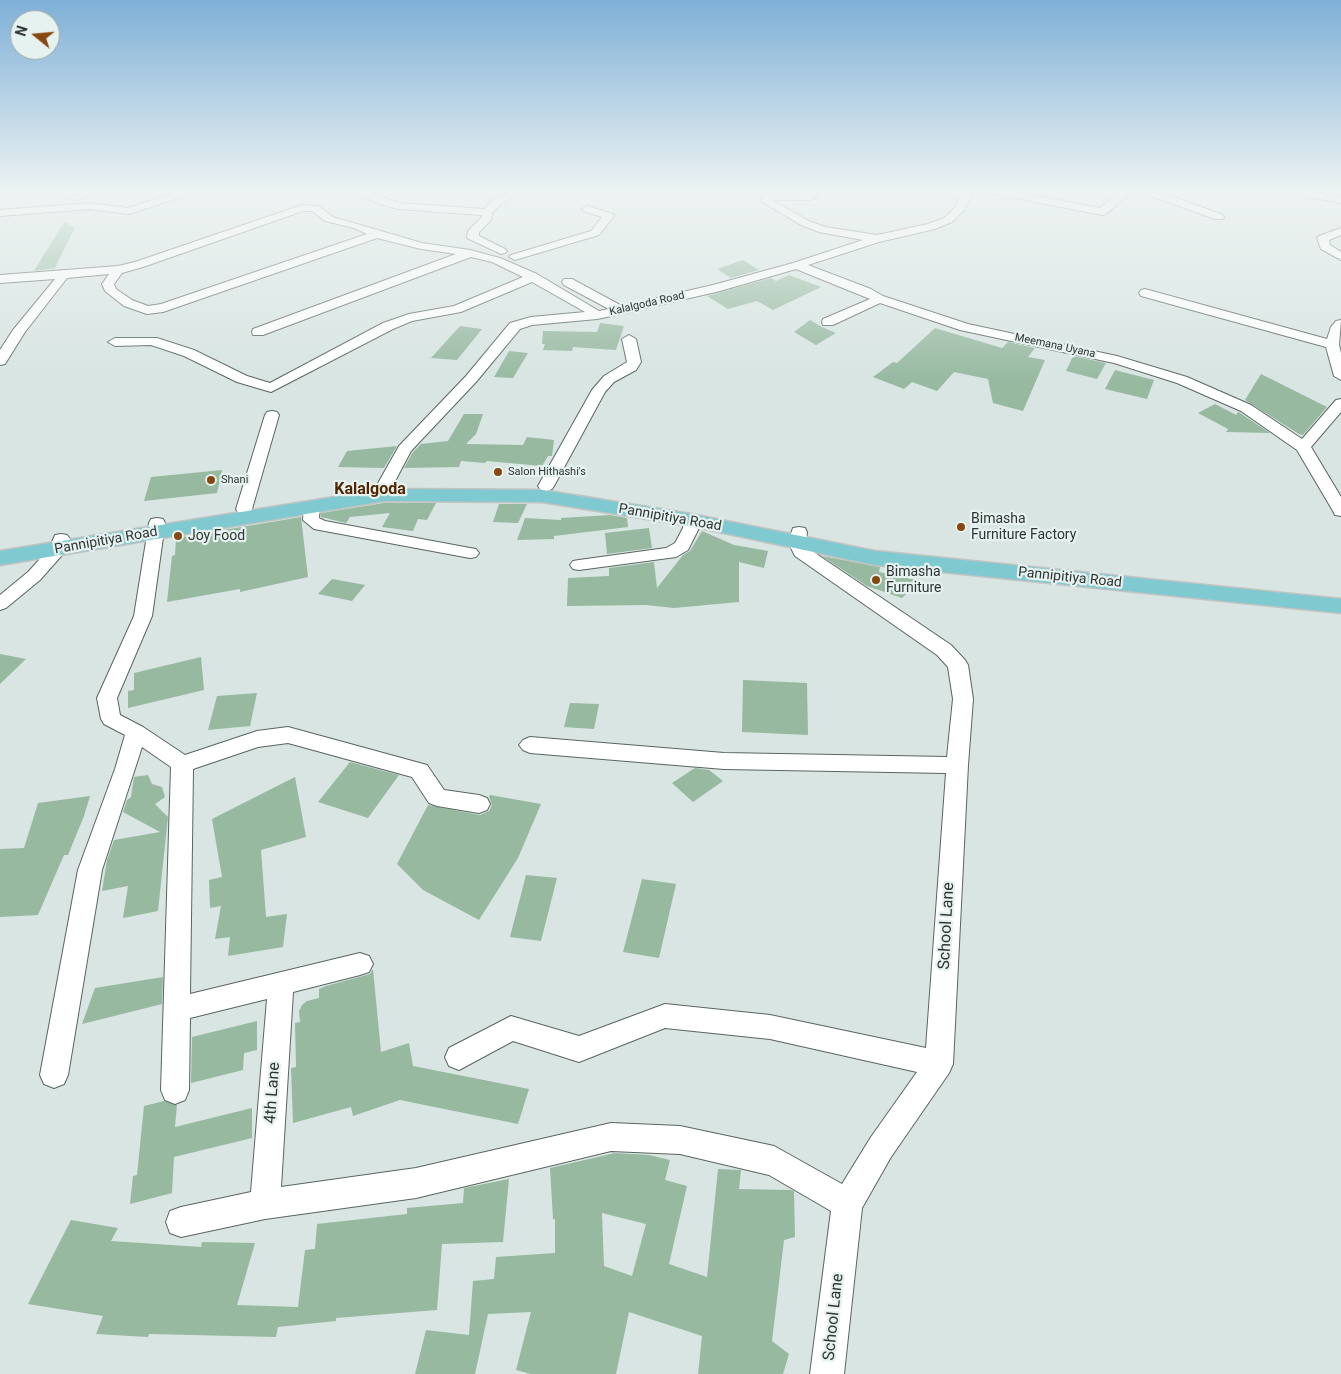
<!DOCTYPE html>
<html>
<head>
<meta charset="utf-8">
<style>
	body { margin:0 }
	#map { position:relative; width:1341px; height:1374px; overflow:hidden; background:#d8e5e2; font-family:Roboto,sans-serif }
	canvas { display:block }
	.north { position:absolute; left:10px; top:10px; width:50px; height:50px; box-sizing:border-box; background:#e5f2ef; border:1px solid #9da6a4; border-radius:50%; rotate:287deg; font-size:14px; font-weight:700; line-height:20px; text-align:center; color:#303534 }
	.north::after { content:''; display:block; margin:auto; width:18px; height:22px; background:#87470e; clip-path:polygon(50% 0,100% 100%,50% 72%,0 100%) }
</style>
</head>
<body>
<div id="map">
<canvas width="1341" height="1374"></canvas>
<div class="north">N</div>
</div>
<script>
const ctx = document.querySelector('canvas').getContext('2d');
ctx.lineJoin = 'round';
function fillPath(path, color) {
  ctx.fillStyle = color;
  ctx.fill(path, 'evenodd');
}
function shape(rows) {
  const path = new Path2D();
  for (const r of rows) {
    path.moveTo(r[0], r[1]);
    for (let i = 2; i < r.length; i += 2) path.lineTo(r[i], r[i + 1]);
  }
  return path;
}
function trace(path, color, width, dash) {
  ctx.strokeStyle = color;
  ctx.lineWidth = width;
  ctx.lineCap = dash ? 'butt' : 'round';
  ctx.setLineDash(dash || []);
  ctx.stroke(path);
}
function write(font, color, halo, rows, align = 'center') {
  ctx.font = font + ' Roboto,sans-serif';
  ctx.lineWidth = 4.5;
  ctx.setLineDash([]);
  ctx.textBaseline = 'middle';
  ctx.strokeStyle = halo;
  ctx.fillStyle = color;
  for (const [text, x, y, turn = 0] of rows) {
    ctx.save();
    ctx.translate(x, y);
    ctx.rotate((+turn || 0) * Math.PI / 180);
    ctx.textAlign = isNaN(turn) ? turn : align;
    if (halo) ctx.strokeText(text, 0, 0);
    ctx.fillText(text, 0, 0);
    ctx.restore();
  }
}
fillPath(shape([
	[64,222,75,227,55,268,34,271],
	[743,260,759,270,731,278,717,269],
	[789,275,821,287,773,310,757,301,728,309,707,296,771,278,776,281],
	[810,320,822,327,836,333,816,345,794,332],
	[600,323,624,326,616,350,573,347,572,351,543,350,545,344,542,344,543,331,597,332],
	[460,326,482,329,457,360,431,358],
	[935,328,1002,348,1008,342,1035,348,1028,357,1045,360,1023,411,993,403,988,379,954,372,937,391,912,382,904,389,873,377,893,362,897,363],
	[509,351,528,353,513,378,494,377],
	[1073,356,1106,363,1097,379,1066,371],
	[1115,370,1154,380,1147,399,1105,389],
	[1261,374,1327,407,1303,435,1299,434,1245,400],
	[1215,404,1236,415,1238,412,1240,413,1270,433,1226,432,1228,429,1198,413],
	[464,414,483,414,476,434,466,444,523,445,527,437,554,440,552,456,548,456,542,466,487,461,485,463,461,461,459,467,404,468,413,452,421,444,448,441],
	[397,446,384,468,338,467,347,451],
	[222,470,217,493,144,501,151,477],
	[384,503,436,503,427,520,418,519,413,531,382,527,390,513,350,517,346,523,321,517,321,513],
	[499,504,527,504,518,523,493,522],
	[610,515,627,518,628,527,554,536,554,539,517,540,525,518,561,520,561,518],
	[301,517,308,577,240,592,240,589,167,602,172,556,175,555,176,538],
	[649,528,652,548,607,554,605,533],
	[702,531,734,545,768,551,764,568,739,562,739,602,674,608,646,605,567,606,568,578,609,576,609,568,654,562,657,588,683,555,690,551],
	[822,556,880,567,879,572,920,581,902,598,867,586],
	[332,579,365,585,352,601,318,594],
	[0,654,26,659,0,684],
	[201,657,204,690,128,708,128,691,134,690,134,673],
	[743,680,807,683,808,735,742,732],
	[257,693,250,726,208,730,217,696],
	[570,703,599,704,594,729,564,727],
	[350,762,399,775,368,818,318,802],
	[695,768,709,770,723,781,693,802,672,783],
	[148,775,152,784,162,787,165,797,155,804,168,817,158,911,123,918,128,886,102,891,107,860,114,840,160,832,123,812,127,800,131,797,134,777],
	[295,777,306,837,261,850,266,917,287,914,283,947,228,956,230,937,215,939,221,906,210,908,209,880,222,877,212,819],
	[490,795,541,804,518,858,479,920,423,890,397,864,428,805,480,815,489,811,492,805,489,797],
	[90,796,84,816,68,855,64,855,38,915,0,917,0,849,24,848,38,803],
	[526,875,557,878,541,941,510,937],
	[642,879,676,884,659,958,623,952],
	[373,969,381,1052,409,1043,413,1066,529,1089,518,1124,400,1100,353,1116,351,1107,293,1123,291,1068,296,1067,295,1023,300,1022,299,1011,302,1005,307,1001,319,998,319,989,326,986,370,974],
	[163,977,162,1004,82,1024,95,988],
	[257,1021,257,1050,244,1053,243,1070,191,1083,192,1037],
	[164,1101,177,1105,175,1127,252,1108,252,1138,174,1157,172,1193,130,1204,133,1176,137,1175,144,1106],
	[615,1153,649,1155,670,1160,665,1180,687,1186,669,1264,707,1277,718,1169,741,1170,739,1189,791,1190,794,1191,795,1237,784,1240,772,1341,789,1354,783,1374,698,1374,702,1336,629,1312,616,1374,531,1374,516,1370,531,1312,488,1314,475,1374,415,1374,426,1330,469,1335,473,1281,494,1279,496,1257,555,1253,555,1219,553,1219,550,1168],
	[602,1213,646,1224,632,1276,604,1266],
	[509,1179,503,1242,442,1244,437,1310,336,1318,336,1321,278,1327,276,1337,149,1334,148,1337,96,1334,103,1316,28,1304,71,1220,118,1228,111,1241,201,1247,202,1242,255,1243,237,1305,298,1307,305,1250,315,1249,317,1224,407,1214,407,1208,463,1203,464,1188]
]), '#96b9a0');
const minor = shape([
	[89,190,103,190,102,192,76,200,71,197,89,190],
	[184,190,198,190,197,192,129,214,90,209,0,216,0,210,90,203,128,208,184,190],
	[353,190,365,190,399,203,484,209,494,199,513,190,525,190,502,203,492,213,491,220,479,232,479,236,505,249,507,251,505,253,501,254,467,238,468,231,482,217,482,215,398,209,377,203,353,190],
	[804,190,814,190,818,196,810,200,772,200,809,221,825,227,877,235,928,224,944,218,955,208,964,190,974,190,964,210,952,222,935,229,879,242,808,265,871,289,883,296,968,324,1117,356,1187,377,1251,405,1302,439,1336,400,1341,399,1341,412,1311,447,1341,497,1341,516,1335,515,1333,511,1297,450,1241,411,1177,383,1114,363,960,330,880,303,833,325,823,325,822,322,823,319,870,299,796,269,720,291,621,314,597,319,532,325,520,329,476,382,411,451,393,485,392,495,390,498,384,500,378,498,376,495,377,485,399,446,466,376,510,323,531,317,585,312,532,282,461,312,412,321,393,329,271,392,237,382,184,356,151,345,115,346,108,342,115,338,157,338,194,350,247,376,270,383,383,323,409,314,454,306,523,277,492,262,471,257,263,335,253,335,252,332,253,329,456,254,421,249,377,238,163,312,147,314,124,306,105,291,102,284,109,274,67,278,25,332,5,364,0,365,0,350,13,330,55,279,0,283,0,275,118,266,135,262,302,205,318,206,333,217,422,243,470,250,500,258,537,274,599,311,609,309,564,285,562,282,564,279,572,279,622,306,713,285,793,263,863,240,819,232,801,225,761,201,762,197,770,194,806,194,804,190],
	[303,211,312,211,325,221,354,228,367,234,161,304,148,306,132,300,116,289,114,284,122,273,143,267,303,211],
	[984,190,1003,190,1100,208,1123,190,1149,190,1166,194,1223,215,1224,217,1223,219,1215,219,1134,190,1106,214,1102,215,989,193,984,190],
	[1286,190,1304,190,1341,197,1341,203,1291,193,1286,190],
	[587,206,613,214,614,216,599,235,515,260,509,257,511,255,591,231,602,217,583,211,582,209,587,206],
	[1341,228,1341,235,1329,240,1330,245,1341,252,1341,260,1321,249,1317,238,1319,236,1341,228],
	[1145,289,1327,339,1331,327,1336,321,1341,320,1339,345,1341,353,1341,380,1334,376,1326,347,1141,296,1139,293,1141,290,1145,289],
	[629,335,636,339,641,362,636,370,614,382,605,392,554,486,552,489,546,491,540,489,538,486,592,390,604,376,627,362,622,339,629,335],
	[272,411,277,412,279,415,252,509,250,512,244,514,238,512,236,509,265,415,267,412,272,411],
	[312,501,318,503,320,506,319,518,325,521,470,548,476,549,479,553,476,557,470,558,314,529,303,520,304,506,306,503,312,501],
	[691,515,697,516,699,520,699,528,688,550,676,557,579,570,573,569,570,565,573,561,579,560,666,548,675,543,683,528,683,520,685,516,691,515],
	[157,518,163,519,165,523,152,616,117,698,120,715,143,727,185,755,257,731,288,727,427,765,444,790,479,795,487,798,490,804,487,810,479,813,437,806,429,803,412,777,288,743,258,747,193,769,190,994,360,953,369,956,373,964,369,972,360,975,293,992,281,1187,416,1168,611,1123,680,1126,774,1146,842,1184,871,1137,917,1072,770,1039,665,1028,579,1062,513,1041,459,1070,449,1066,445,1057,449,1048,511,1016,579,1036,665,1004,770,1015,926,1048,946,773,724,769,530,753,523,750,519,745,523,740,530,737,724,753,947,757,953,699,948,667,937,655,795,556,788,542,793,528,799,527,805,528,807,532,806,542,809,549,951,645,965,660,968,665,973,699,968,765,953,1064,949,1073,891,1157,862,1208,844,1374,810,1374,831,1211,769,1175,680,1154,611,1151,416,1198,265,1219,181,1237,170,1233,166,1222,170,1211,181,1207,251,1192,267,999,190,1018,189,1090,185,1100,175,1104,165,1100,161,1090,171,767,142,747,102,870,68,1075,64,1084,54,1088,44,1084,40,1075,78,870,115,769,125,735,104,724,101,719,97,698,134,616,149,523,151,519,157,518],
	[61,534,67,535,70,539,63,554,40,580,6,608,0,610,0,595,28,572,49,549,55,535,61,534]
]);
const major = shape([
	[384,489,542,490,691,514,875,551,1341,599,1341,613,875,565,691,526,542,502,384,501,0,565,0,551,384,489]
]);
trace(minor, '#5a6562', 2);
trace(major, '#c1c2c2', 3);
fillPath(minor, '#fff');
fillPath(major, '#7fcad0');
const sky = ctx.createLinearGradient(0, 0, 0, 382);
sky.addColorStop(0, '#7fb0d7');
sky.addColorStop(0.5, '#edf3f2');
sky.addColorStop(1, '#edf3f200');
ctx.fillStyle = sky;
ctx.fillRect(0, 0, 1341, 382);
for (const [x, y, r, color] of [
	[498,472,5,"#87470e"],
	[211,480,5,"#87470e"],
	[961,527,5,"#87470e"],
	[178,536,5,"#87470e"],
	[876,580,5,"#87470e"]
]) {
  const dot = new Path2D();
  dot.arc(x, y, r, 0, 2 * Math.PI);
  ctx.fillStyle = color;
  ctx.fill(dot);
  trace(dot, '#e5f2ef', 2);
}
write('11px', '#303534', '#e5f2ef', [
	["Kalalgoda Road",647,304,-13],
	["Meemana Uyana",1055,346,12]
]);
write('11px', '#303534', '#e5f2ef', [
	["Salon Hithashi's",508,472],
	["Shani",221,480]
], 'left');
write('14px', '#303534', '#e5f2ef', [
	["Pannipitiya Road",670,518,10],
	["Pannipitiya Road",106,541,-10],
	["Pannipitiya Road",1070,578,6]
]);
write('14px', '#303534', '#e5f2ef', [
	["Bimasha",971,519],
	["Furniture Factory",971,535],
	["Joy Food",188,536],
	["Bimasha",886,572],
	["Furniture",886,588]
], 'left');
write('bold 16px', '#522700', '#e5f2ef', [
	["Kalalgoda",370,490]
]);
write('16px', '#303534', '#e5f2ef', [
	["School Lane",947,926,-87],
	["4th Lane",273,1093,-86],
	["School Lane",834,1317,-84]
]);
</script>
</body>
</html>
